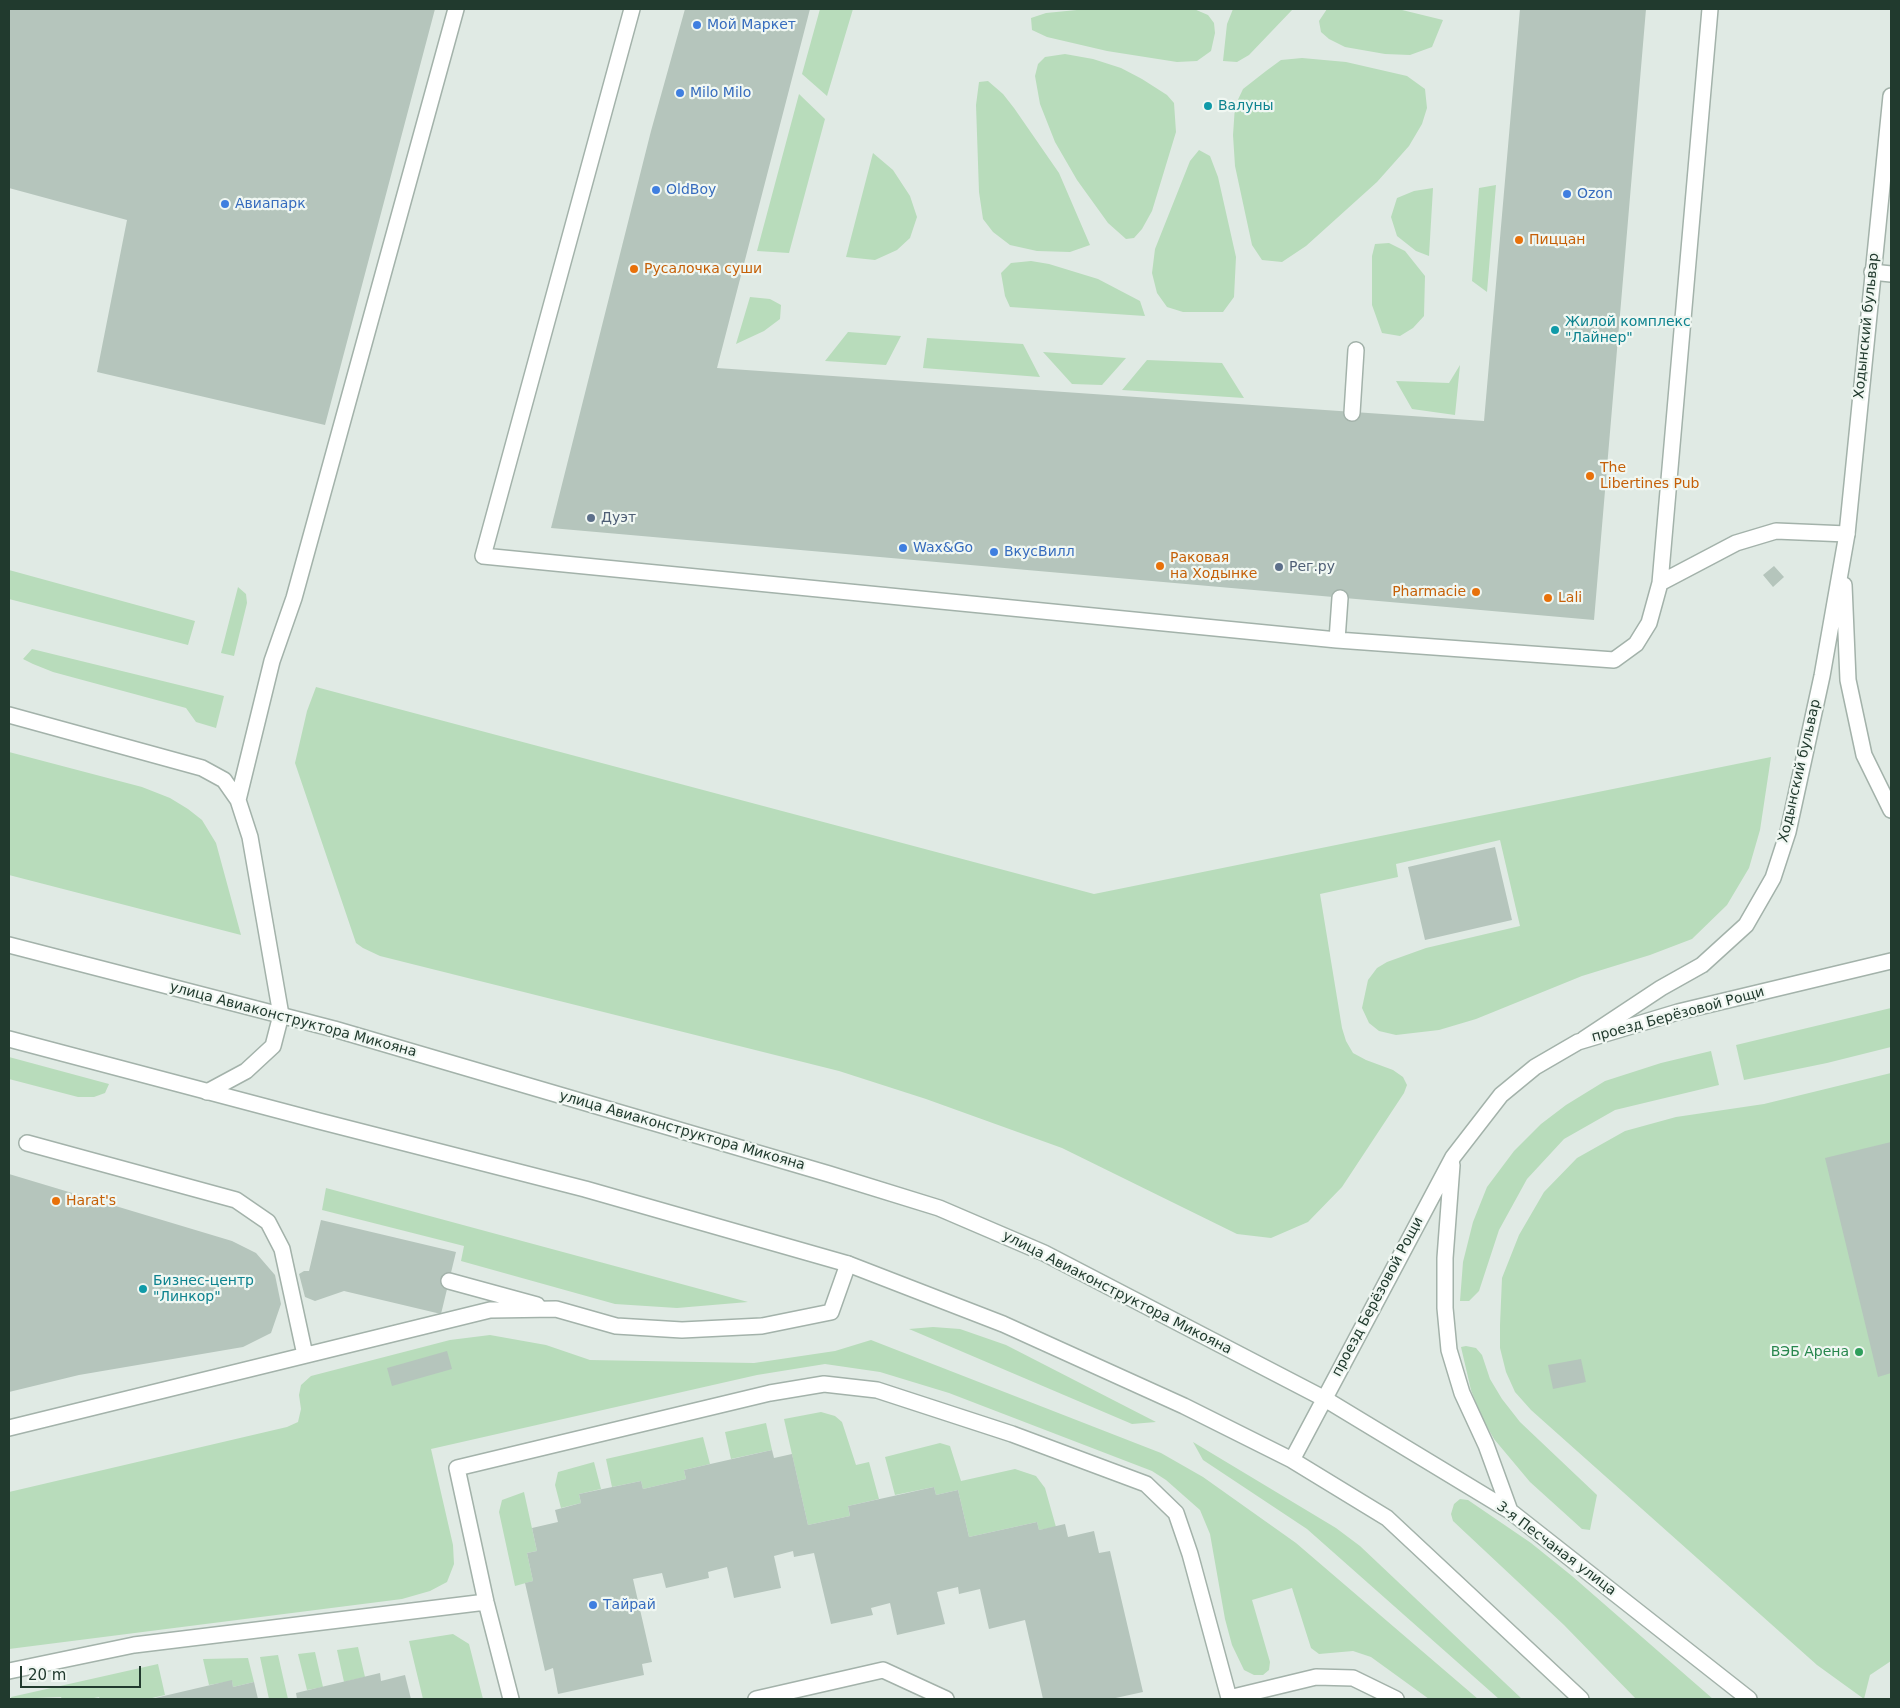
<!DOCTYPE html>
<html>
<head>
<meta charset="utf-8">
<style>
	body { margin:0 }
	#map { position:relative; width:1900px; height:1708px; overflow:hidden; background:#e0eae4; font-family:"DejaVu Sans",sans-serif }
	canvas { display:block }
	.frame { position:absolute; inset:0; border:10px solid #213a2e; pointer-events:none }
	.scale { position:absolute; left:20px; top:1666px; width:121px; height:22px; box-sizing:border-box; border:2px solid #213a2e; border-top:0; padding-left:6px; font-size:15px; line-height:18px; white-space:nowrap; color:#213a2e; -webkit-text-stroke:4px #f0f7f2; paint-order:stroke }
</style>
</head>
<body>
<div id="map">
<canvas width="1900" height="1708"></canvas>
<div class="frame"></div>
<div class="scale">20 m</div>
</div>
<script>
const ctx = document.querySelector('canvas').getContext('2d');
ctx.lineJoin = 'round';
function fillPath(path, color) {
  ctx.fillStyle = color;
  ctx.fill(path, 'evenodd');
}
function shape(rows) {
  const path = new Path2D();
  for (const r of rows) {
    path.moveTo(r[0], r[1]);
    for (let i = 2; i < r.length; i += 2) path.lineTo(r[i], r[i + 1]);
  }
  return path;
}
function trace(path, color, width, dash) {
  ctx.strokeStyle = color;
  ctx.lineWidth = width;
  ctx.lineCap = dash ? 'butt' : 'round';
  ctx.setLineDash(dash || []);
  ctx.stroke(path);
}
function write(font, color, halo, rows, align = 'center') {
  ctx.font = font + ' "DejaVu Sans",sans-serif';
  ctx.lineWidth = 4.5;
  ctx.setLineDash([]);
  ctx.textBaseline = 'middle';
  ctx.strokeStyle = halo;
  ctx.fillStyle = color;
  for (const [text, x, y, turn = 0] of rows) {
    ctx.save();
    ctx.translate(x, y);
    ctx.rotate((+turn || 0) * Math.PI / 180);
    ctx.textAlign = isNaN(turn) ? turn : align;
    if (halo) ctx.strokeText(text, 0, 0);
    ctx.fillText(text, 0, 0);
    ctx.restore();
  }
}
fillPath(shape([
	[820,9,853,9,827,96,802,74],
	[1087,9,1194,9,1208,15,1214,23,1215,33,1211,51,1197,61,1177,62,1107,51,1047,37,1032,30,1031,18,1046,13],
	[1233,9,1293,9,1249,55,1237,62,1223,61,1227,24],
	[1327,9,1398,9,1443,20,1432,47,1410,55,1385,54,1345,47,1329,39,1321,32,1319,21],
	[1065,54,1093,59,1121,68,1142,79,1167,95,1174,103,1176,132,1152,211,1142,229,1134,238,1126,239,1108,223,1077,180,1055,142,1040,104,1035,76,1038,64,1045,57],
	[1302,58,1346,62,1407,76,1425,89,1427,108,1422,124,1409,146,1377,182,1306,246,1282,262,1262,260,1252,245,1235,166,1233,135,1235,106,1243,89,1266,71,1281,60],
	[988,81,1003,94,1014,108,1059,173,1090,245,1070,252,1037,251,1010,245,993,232,983,219,979,192,976,105,979,82],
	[799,94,825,119,789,253,757,251],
	[1199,150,1210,156,1218,177,1236,257,1234,297,1223,312,1183,312,1167,307,1157,293,1152,273,1155,249,1190,161],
	[873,153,893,170,910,196,917,217,910,238,897,250,875,260,846,257],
	[1496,185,1487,292,1472,281,1479,188],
	[1433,188,1429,256,1416,251,1397,236,1391,217,1397,198,1414,191],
	[1389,243,1405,251,1425,276,1424,316,1413,328,1400,336,1382,333,1372,305,1372,256,1375,244],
	[1031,261,1049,264,1098,279,1140,301,1145,316,1010,307,1005,296,1001,273,1011,263],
	[750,297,770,299,781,305,780,319,764,331,736,344],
	[848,332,901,336,886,365,825,361],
	[927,338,1023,344,1040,377,923,368],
	[1043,352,1126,358,1102,385,1072,384],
	[1147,360,1222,363,1244,398,1122,390],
	[1460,365,1455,415,1412,409,1396,381,1449,383],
	[9,570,195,621,188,645,9,599],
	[238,587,246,594,247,603,234,656,221,653],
	[32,649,224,696,216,728,196,722,186,708,53,672,33,664,23,659],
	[316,687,1094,894,1771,757,1760,830,1749,868,1727,905,1692,939,1650,955,1582,976,1476,1019,1439,1030,1396,1035,1379,1031,1369,1023,1362,1008,1368,980,1377,968,1387,962,1426,948,1520,926,1500,840,1396,864,1398,877,1320,894,1342,1028,1346,1041,1353,1053,1366,1060,1393,1070,1403,1077,1407,1085,1404,1093,1342,1187,1308,1222,1271,1238,1237,1234,1062,1148,926,1099,839,1071,380,956,363,948,356,943,295,763,307,711],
	[9,752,142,787,170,798,188,809,202,820,216,843,241,935,9,875],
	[1891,1008,1891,1047,1827,1063,1744,1080,1736,1045],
	[1711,1051,1719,1085,1615,1110,1564,1139,1527,1179,1499,1230,1479,1291,1469,1301,1460,1301,1463,1262,1473,1222,1487,1187,1514,1151,1541,1124,1566,1105,1605,1081,1661,1063],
	[9,1057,109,1084,105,1093,94,1097,78,1097,9,1079],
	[1891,1073,1891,1661,1870,1675,1864,1699,1817,1665,1531,1410,1515,1392,1506,1372,1500,1348,1500,1325,1502,1278,1519,1235,1544,1192,1577,1158,1625,1131,1676,1117,1764,1104],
	[326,1188,748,1302,677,1308,615,1304,461,1261,464,1246,322,1210],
	[933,1327,960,1329,1006,1345,1156,1422,1132,1424,909,1329],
	[490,1335,546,1345,590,1360,754,1363,835,1351,871,1340,1161,1453,1203,1477,1296,1543,1478,1699,1429,1699,1371,1657,1353,1651,1319,1654,1311,1648,1292,1588,1252,1600,1270,1662,1269,1670,1263,1675,1254,1675,1244,1670,1232,1645,1225,1619,1210,1534,1200,1510,1166,1480,1152,1471,949,1393,880,1372,825,1364,757,1375,431,1449,453,1545,454,1564,447,1582,430,1591,402,1599,9,1649,9,1492,287,1427,298,1422,301,1409,299,1395,301,1385,311,1376,450,1340],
	[1466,1346,1476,1348,1482,1355,1490,1379,1502,1399,1520,1422,1597,1495,1590,1530,1582,1529,1530,1482,1494,1439,1481,1416,1471,1390,1461,1347],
	[821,1412,835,1416,842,1422,856,1465,869,1462,879,1499,848,1506,850,1516,808,1525,784,1419],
	[766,1423,772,1450,731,1459,725,1432],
	[703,1437,710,1464,684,1470,686,1479,643,1489,641,1481,612,1487,606,1459],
	[1193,1442,1336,1528,1360,1546,1522,1699,1499,1699,1307,1529,1203,1460],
	[940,1443,950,1446,961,1481,1015,1469,1036,1476,1045,1488,1056,1527,1039,1530,1037,1522,969,1537,958,1490,936,1495,934,1487,895,1495,885,1457],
	[594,1462,601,1489,579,1494,581,1503,561,1508,555,1485,558,1472],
	[524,1492,537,1551,527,1553,533,1581,515,1586,499,1512,502,1500],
	[1460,1499,1468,1500,1531,1543,1572,1576,1713,1699,1636,1699,1564,1625,1453,1521,1451,1514,1454,1504],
	[453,1634,469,1644,483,1699,423,1699,409,1641],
	[358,1647,365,1677,344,1682,337,1650],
	[315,1652,323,1687,307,1690,298,1654],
	[278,1655,288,1699,269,1699,260,1657],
	[248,1658,254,1682,233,1687,232,1681,209,1685,203,1659],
	[158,1664,165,1695,148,1699,100,1699,99,1697,89,1699,62,1699,61,1697,12,1699,11,1697]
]), '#b8dcbb');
fillPath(shape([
	[9,9,435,9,325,425,97,372,127,220,9,188],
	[685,9,810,9,717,368,1484,421,1520,9,1646,9,1594,620,551,528,651,131],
	[1774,566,1784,577,1773,587,1763,575],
	[1495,847,1512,920,1425,940,1408,867],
	[1891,1142,1891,1373,1878,1377,1825,1158],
	[9,1174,232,1241,256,1253,275,1275,281,1304,271,1333,243,1347,79,1375,9,1392],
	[321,1220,456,1252,441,1314,344,1291,315,1301,305,1297,299,1274,304,1271,309,1271],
	[447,1351,452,1369,392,1386,387,1368],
	[1581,1359,1586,1382,1553,1389,1548,1365],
	[772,1450,774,1458,792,1454,808,1525,850,1516,848,1506,934,1487,936,1495,958,1490,969,1537,1037,1522,1039,1530,1065,1524,1068,1537,1094,1531,1099,1553,1110,1551,1143,1692,1111,1699,1043,1699,1025,1620,989,1629,980,1589,959,1594,958,1587,937,1592,945,1624,897,1635,890,1603,871,1608,873,1615,831,1624,814,1553,794,1557,793,1551,774,1556,781,1588,734,1598,727,1567,708,1572,709,1578,666,1588,662,1573,633,1579,652,1662,642,1664,644,1675,558,1694,553,1668,545,1671,525,1583,533,1581,527,1553,537,1551,532,1528,558,1522,555,1510,581,1503,579,1494,641,1481,643,1489,686,1479,684,1470],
	[380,1673,381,1681,405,1675,411,1699,297,1699,296,1693],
	[232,1680,233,1687,254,1682,258,1699,151,1699]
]), '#b5c5bc');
const service = shape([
	[632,9,483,556,1337,640,1614,660,1636,644,1649,623,1660,583,1710,9],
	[1872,272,1891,274],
	[1352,413,1356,350],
	[1660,583,1736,543,1776,531,1847,534],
	[1337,640,1340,598],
	[9,715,202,768,224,780,238,800,250,837,281,1015,273,1046,246,1071,207,1092],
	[238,800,272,661,294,598,456,9],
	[27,1143,236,1200,268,1222,282,1249,305,1355],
	[449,1281,537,1305],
	[9,1428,490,1310,556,1309,616,1326,682,1330,762,1326,831,1312,848,1264],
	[9,1671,134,1645,486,1602],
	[511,1699,486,1602,457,1468,770,1393,824,1384,877,1390,1012,1434,1146,1484,1176,1513,1190,1554,1229,1698,1316,1677,1353,1678,1396,1699],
	[756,1699,883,1670,946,1699]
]);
const minor = shape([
	[1844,585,1848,680,1864,755,1891,810],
	[1584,1039,1661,988,1702,965,1746,925,1773,878,1788,832,1822,676,1847,534,1891,96]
]);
const tertiary = shape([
	[9,945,334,1029,829,1174,939,1208,1044,1253,1325,1399,1510,1511,1749,1699],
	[9,1039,319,1121,585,1189,848,1264,1003,1324,1184,1406,1292,1460,1387,1518,1581,1699],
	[1452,1165,1445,1258,1445,1308,1449,1350,1462,1393,1486,1445,1510,1511],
	[1292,1460,1453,1157,1501,1095,1535,1067,1578,1042,1678,1012,1891,961]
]);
trace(service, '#a3b2aa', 18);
trace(minor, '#a3b2aa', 18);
trace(tertiary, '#a3b2aa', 18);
trace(service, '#fff', 15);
trace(minor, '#fff', 15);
trace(tertiary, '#fff', 15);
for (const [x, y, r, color] of [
	[697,25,5,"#3f7fe0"],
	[680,93,5,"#3f7fe0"],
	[1208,106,5,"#0f9aa8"],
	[656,190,5,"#3f7fe0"],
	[1567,194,5,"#3f7fe0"],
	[225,204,5,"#3f7fe0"],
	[1519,240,5,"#e8710a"],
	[634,269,5,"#e8710a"],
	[1555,330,5,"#0f9aa8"],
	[1590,476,5,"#e8710a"],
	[591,518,5,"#5c6f8a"],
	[903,548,5,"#3f7fe0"],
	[994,552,5,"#3f7fe0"],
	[1160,566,5,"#e8710a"],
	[1279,567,5,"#5c6f8a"],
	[1476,592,5,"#e8710a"],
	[1548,598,5,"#e8710a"],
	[56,1201,5,"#e8710a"],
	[143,1289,5,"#0f9aa8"],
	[1859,1352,5,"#2e9e5b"],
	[593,1605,5,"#3f7fe0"]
]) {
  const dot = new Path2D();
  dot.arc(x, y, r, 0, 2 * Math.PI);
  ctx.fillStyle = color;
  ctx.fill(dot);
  trace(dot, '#f0f7f2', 2);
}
write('14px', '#366cbe', '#f0f7f2', [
	["Мой Маркет",707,25],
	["Milo Milo",690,93],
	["OldBoy",666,190],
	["Ozon",1577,194],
	["Авиапарк",235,204],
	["Wax&Go",913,548],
	["ВкусВилл",1004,552],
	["Тайрай",603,1605]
], 'left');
write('14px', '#0d838f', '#f0f7f2', [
	["Валуны",1218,106],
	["Жилой комплекс",1565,322],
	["\"Лайнер\"",1565,338],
	["Бизнес-центр",153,1281],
	["\"Линкор\"",153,1297]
], 'left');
write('14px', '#c56008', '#f0f7f2', [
	["Пиццан",1529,240],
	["Русалочка суши",644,269],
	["The",1600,468],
	["Libertines Pub",1600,484],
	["Раковая",1170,558],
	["на Ходынке",1170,574],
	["Pharmacie",1466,592,"right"],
	["Lali",1558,598],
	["Harat's",66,1201]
], 'left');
write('14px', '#213a2e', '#f0f7f2', [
	["Ходынский бульвар",1867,326,-84],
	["Ходынский бульвар",1800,771,-77],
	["проезд Берёзовой Рощи",1678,1015,-15],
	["улица Авиаконструктора Микояна",293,1020,15],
	["улица Авиаконструктора Микояна",682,1131,16],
	["улица Авиаконструктора Микояна",1117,1293,27],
	["проезд Берёзовой Рощи",1378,1297,-62],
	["3-я Песчаная улица",1556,1549,37]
]);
write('14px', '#4e5e75', '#f0f7f2', [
	["Дуэт",601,518],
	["Рег.ру",1289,567]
], 'left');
write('14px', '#27864d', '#f0f7f2', [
	["ВЭБ Арена",1849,1352]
], 'right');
</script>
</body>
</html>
